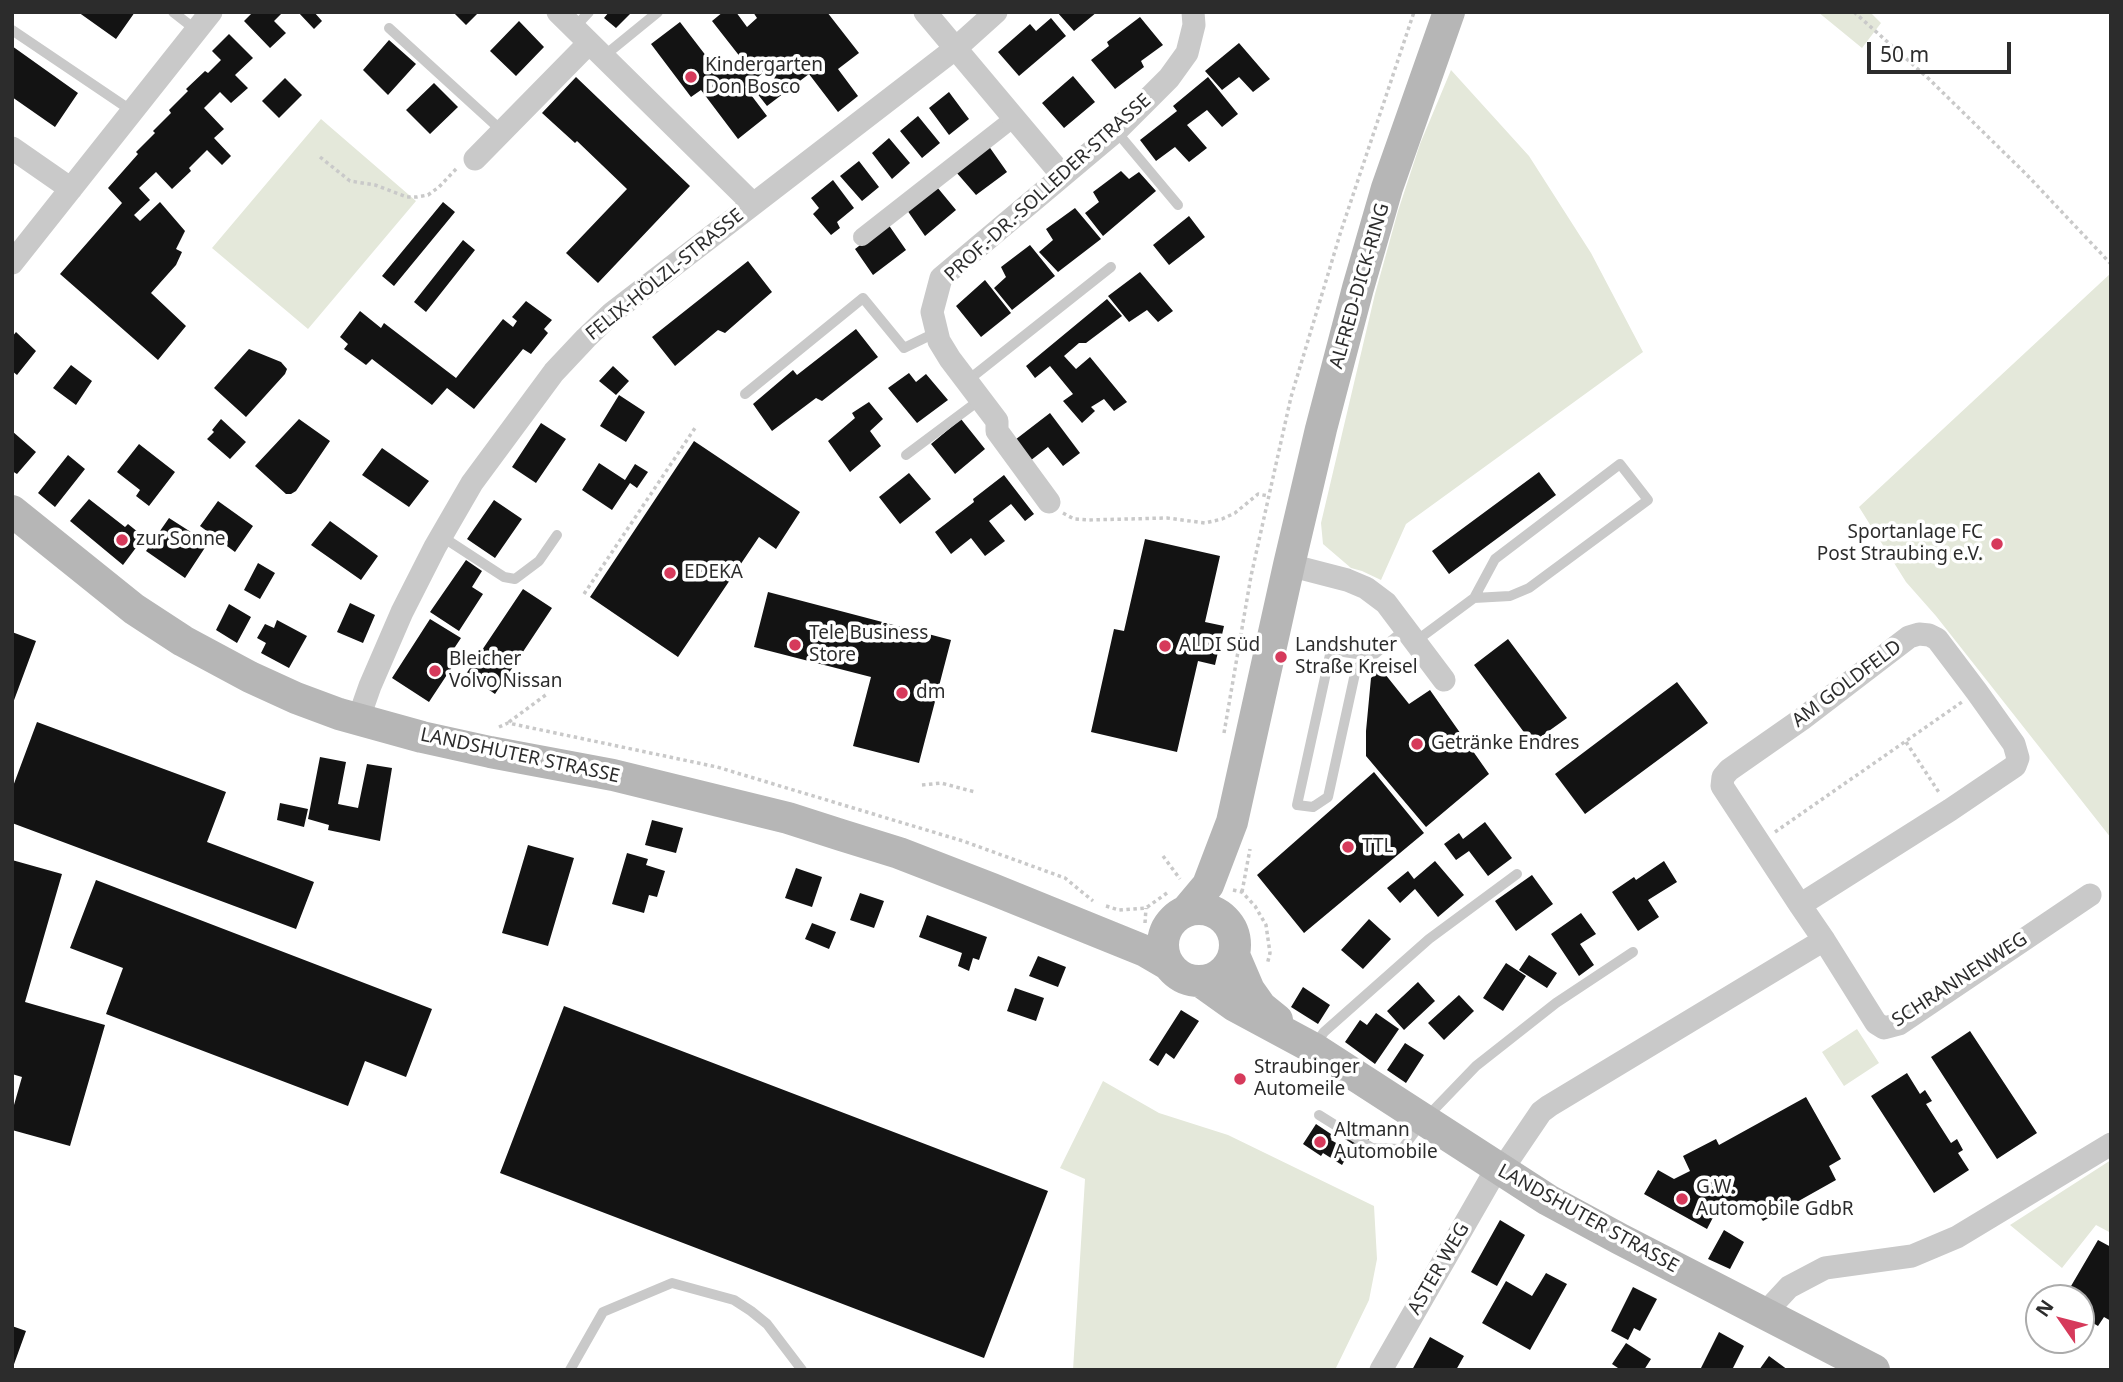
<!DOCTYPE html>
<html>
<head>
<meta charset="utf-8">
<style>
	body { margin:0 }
	#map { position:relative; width:2123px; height:1382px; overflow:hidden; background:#fff; font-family:"Noto Sans",sans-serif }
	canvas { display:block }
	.frame { position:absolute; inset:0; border:14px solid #2c2c2c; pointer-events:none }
	.north { position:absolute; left:2025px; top:1284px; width:70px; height:70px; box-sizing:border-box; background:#fff; border:2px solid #ababab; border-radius:50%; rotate:305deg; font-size:19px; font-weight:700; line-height:28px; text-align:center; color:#2c2c2c }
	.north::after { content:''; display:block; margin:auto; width:24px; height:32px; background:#d63a5b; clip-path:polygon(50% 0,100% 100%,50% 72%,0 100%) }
	.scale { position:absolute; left:1867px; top:42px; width:144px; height:32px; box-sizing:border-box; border:4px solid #2c2c2c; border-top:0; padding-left:9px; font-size:21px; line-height:24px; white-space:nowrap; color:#2c2c2c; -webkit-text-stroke:5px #fff; paint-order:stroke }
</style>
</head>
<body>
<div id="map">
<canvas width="2123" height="1382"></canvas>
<div class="frame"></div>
<div class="north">N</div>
<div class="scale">50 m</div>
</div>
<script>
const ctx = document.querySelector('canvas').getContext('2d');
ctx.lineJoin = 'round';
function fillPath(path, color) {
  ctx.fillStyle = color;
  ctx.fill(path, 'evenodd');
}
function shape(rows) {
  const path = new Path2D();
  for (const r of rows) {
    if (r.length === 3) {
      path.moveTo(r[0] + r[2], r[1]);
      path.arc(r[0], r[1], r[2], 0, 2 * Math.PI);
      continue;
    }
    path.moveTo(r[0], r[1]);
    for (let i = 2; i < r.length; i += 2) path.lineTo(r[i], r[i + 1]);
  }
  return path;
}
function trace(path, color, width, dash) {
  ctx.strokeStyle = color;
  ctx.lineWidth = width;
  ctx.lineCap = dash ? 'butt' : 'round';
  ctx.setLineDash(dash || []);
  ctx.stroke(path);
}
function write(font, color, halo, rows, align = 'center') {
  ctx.font = font + ' "Noto Sans",sans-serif';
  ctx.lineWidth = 7;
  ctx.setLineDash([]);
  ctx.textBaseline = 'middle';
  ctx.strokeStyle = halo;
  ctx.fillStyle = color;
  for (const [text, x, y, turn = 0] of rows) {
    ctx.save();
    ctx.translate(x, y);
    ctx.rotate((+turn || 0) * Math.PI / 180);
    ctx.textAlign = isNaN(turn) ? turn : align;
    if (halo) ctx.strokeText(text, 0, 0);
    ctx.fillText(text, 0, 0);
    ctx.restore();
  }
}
fillPath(shape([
	[1818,12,1870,12,1881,23,1862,48],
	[1451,70,1529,156,1591,253,1643,352,1406,524,1381,580,1362,571,1351,568,1323,544,1321,523,1375,294,1398,211,1420,144],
	[321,119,416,201,308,329,212,248],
	[2111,273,2111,838,1936,616,1906,582,1859,507],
	[1857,1029,1879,1063,1844,1086,1822,1052],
	[1103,1081,1159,1113,1228,1135,1374,1206,1377,1259,1369,1300,1335,1370,1073,1370,1085,1179,1060,1168],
	[2111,1160,2111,1233,2096,1225,2062,1268,2010,1225]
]), '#e4e8da');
fillPath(shape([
	[78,12,135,12,116,39],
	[253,12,283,12,274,21,286,33,270,48,244,21],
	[298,12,314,12,322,21,314,29],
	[453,12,479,12,466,25],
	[609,12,632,12,616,28,604,18],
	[723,12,736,12,747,27,757,18,753,12,827,12,859,53,838,69,858,96,838,112,809,74,767,106,756,92,775,78,768,69,745,87,767,116,738,139,701,90,691,97,651,44,680,22,720,74,741,58,712,21],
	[1057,12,1097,12,1074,31],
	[1140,17,1163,45,1141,61,1144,67,1115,89,1091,60,1109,46,1107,42],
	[1051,18,1066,36,1019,76,998,52,1030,24,1036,31],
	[519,21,544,47,516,76,490,51],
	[229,34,253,58,235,75,248,88,231,103,220,92,204,108,224,129,214,138,231,156,222,165,207,150,189,168,191,171,172,189,156,172,139,188,150,200,134,215,140,221,160,202,185,231,176,249,182,252,176,265,151,293,186,326,158,360,60,274,122,203,108,188,138,154,136,152,155,133,153,131,171,113,169,110,188,91,186,89,205,71,208,73,221,60,212,51],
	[389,40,416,64,388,95,363,70],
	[1239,43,1270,79,1253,92,1239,77,1222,90,1205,71],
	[12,46,78,93,55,127,12,97],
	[1073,76,1095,102,1064,128,1042,103],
	[576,77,690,186,598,283,566,253,627,189,577,141,575,143,542,113],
	[1208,77,1238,114,1222,127,1207,110,1187,125,1207,148,1189,162,1175,147,1156,161,1140,140,1177,111,1173,106],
	[285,78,302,95,279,118,262,101],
	[434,83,458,107,430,134,406,110],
	[949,92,969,119,949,135,929,108],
	[918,116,940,143,922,158,900,131],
	[889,138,910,163,892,179,872,153],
	[988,145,1007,172,976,195,956,172],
	[859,161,879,187,862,201,840,176],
	[1121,171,1129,179,1139,172,1156,191,1103,236,1085,213,1099,202,1093,192],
	[833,180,854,208,837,222,840,228,831,235,813,214,819,208,811,198],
	[937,187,956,210,925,236,907,210],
	[443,202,455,212,394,286,382,276],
	[1075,208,1101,239,1058,272,1039,252,1053,240,1046,229],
	[1189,216,1205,237,1169,265,1153,245],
	[888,224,906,250,873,275,855,249],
	[463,240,475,250,426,312,414,302],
	[1030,245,1055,276,1012,310,994,288,1006,277,1001,267],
	[748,261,772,292,725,333,718,330,675,366,652,337],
	[1140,272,1173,311,1158,322,1147,310,1129,322,1108,296],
	[985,280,1011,313,981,337,956,306],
	[1107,299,1122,316,1086,343,1079,343,1064,356,1076,369,1090,357,1127,402,1114,411,1104,399,1091,407,1095,411,1082,423,1063,401,1073,394,1050,366,1035,378,1026,366],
	[526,301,552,320,544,329,548,333,531,354,523,349,474,409,447,388,432,405,372,359,366,365,344,349,348,344,340,337,360,311,381,328,384,323,456,378,503,319,513,327,517,321,512,317],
	[856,329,878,357,822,401,816,398,772,431,753,404,793,370,797,375],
	[16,332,36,351,17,375,12,371,12,337],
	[249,349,281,362,287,369,285,374,246,417,214,388],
	[71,365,92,381,76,405,53,388],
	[613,366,629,381,616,395,599,381],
	[909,373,916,382,926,374,948,400,917,423,888,388],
	[619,395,645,412,626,442,600,426],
	[869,402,883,419,870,431,881,446,850,472,828,441,855,418,852,413],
	[1050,413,1080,453,1063,466,1048,447,1026,464,1011,443],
	[221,419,246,442,230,459,207,439,214,432,212,430],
	[299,419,330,441,296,491,291,494,286,494,255,466],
	[961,419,985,449,955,474,931,444],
	[541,423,566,439,536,483,512,467],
	[12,431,36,452,17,474,12,471],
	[694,441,800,512,776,549,759,537,678,657,590,597],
	[139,444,175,472,149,506,136,496,140,490,117,472],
	[382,448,429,481,409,507,362,475],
	[68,455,85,469,55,507,38,493],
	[599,463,625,480,635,464,648,472,637,488,630,483,612,510,582,490],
	[1539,472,1556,495,1449,574,1432,551],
	[909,473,931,499,900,524,879,497],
	[1004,475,1034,514,1025,521,1011,504,989,521,1005,541,985,556,971,538,951,554,935,532,974,502,973,499],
	[89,499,125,527,128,524,144,537,123,565,70,521],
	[494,500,522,519,495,558,467,539],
	[218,501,253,526,235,552,200,526],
	[169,518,208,543,185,578,146,551],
	[330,521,378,556,361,580,311,545],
	[1145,539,1220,556,1205,622,1224,626,1215,665,1198,661,1177,752,1091,732,1114,629,1124,631],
	[466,560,482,571,472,587,483,594,459,631,430,612],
	[258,563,275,573,260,599,244,590],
	[523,589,552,608,495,694,466,674],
	[768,592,951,640,919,763,853,746,871,677,754,647],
	[350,603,375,615,363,643,337,632],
	[229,604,251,617,237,643,216,630],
	[430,619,461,638,453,650,460,655,429,702,392,678],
	[277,620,307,636,289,668,261,653,266,643,257,638,265,624,274,628],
	[12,632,36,641,13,703,12,703],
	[1508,639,1567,718,1532,743,1474,665],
	[1381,669,1409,704,1430,690,1489,774,1426,827,1366,756,1366,731,1371,678],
	[1677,682,1708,723,1585,814,1555,774],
	[37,722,226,792,207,842,314,882,296,929,12,823,12,789],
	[320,757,346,762,338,804,358,808,367,764,392,768,380,841,328,830,329,825,308,819],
	[1374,772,1424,833,1304,933,1257,875],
	[280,803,308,809,304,827,277,820],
	[652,820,683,828,676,853,645,845],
	[1485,822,1512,858,1488,876,1469,851,1456,860,1444,844,1459,833,1463,839],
	[528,845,574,858,548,946,502,933],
	[627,853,648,859,646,865,665,871,657,897,649,895,644,913,612,904],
	[12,860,62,874,25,1002,105,1025,70,1146,12,1130,12,1112,22,1077,12,1074],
	[1435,861,1464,895,1438,917,1415,889,1400,903,1387,888,1408,871,1414,879],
	[1664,861,1677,882,1648,900,1659,917,1638,931,1612,892,1634,877,1636,880],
	[796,868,822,877,812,907,785,898],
	[1532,875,1553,904,1516,931,1495,901],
	[96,880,432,1009,406,1077,365,1061,348,1106,106,1014,123,968,70,948],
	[860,893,884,901,874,928,850,920],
	[1581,913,1596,934,1580,944,1594,965,1579,976,1551,934],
	[927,915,987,937,979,960,973,958,969,971,958,966,962,953,919,937],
	[1369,919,1391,939,1363,969,1341,950],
	[812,923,836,932,829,949,805,939],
	[1529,955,1557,973,1547,988,1519,970],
	[1038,956,1066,967,1058,987,1029,976],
	[1506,963,1526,976,1503,1011,1483,998],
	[1418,982,1435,1001,1404,1030,1387,1011],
	[1303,987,1330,1005,1318,1024,1291,1007],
	[1015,988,1044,998,1036,1021,1007,1011],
	[1459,995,1474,1011,1444,1040,1428,1023],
	[564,1006,1048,1191,984,1358,500,1173],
	[1181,1010,1199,1021,1174,1059,1166,1053,1158,1066,1149,1060],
	[1376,1013,1399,1029,1375,1064,1345,1042,1360,1020,1367,1025],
	[1970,1031,2037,1133,1997,1159,1931,1057],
	[1405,1043,1424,1055,1406,1083,1387,1070],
	[1907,1073,1920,1094,1925,1090,1932,1101,1926,1104,1951,1143,1957,1139,1963,1150,1958,1153,1969,1170,1934,1193,1871,1096],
	[1806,1097,1841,1159,1829,1166,1836,1180,1763,1221,1754,1209,1742,1217,1720,1204,1707,1229,1644,1194,1658,1170,1674,1179,1690,1171,1683,1156,1716,1139,1719,1145],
	[1356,1122,1373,1133,1362,1150,1345,1139],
	[1316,1124,1334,1136,1331,1140,1350,1151,1342,1165,1323,1153,1321,1156,1303,1144],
	[1500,1220,1525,1235,1497,1286,1471,1272],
	[1724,1230,1744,1242,1730,1269,1708,1259],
	[2098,1240,2111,1247,2111,1321,2104,1317,2098,1326,2081,1316,2081,1298,2064,1298],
	[1546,1273,1567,1284,1530,1350,1482,1323,1506,1281,1532,1296],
	[1633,1287,1657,1299,1640,1331,1634,1328,1628,1340,1611,1331],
	[12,1326,26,1331,13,1367,12,1367],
	[1719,1332,1744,1346,1732,1370,1700,1370],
	[1430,1337,1464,1356,1456,1370,1412,1370],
	[1626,1343,1651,1359,1644,1370,1621,1370,1612,1364],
	[1769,1356,1788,1370,1759,1370]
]), '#131313');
trace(shape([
	[1854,12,1929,79,2027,175,2111,264],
	[320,157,350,181,375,185,407,197,417,197,428,195,439,187,457,168],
	[1063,513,1074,519,1088,520,1167,518,1205,523,1222,519,1235,513,1258,494,1268,496],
	[584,594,695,428],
	[509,722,547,694],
	[499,727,508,723,717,767,963,841,1065,878,1093,901],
	[1224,733,1251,576,1291,397,1341,231,1414,12],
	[1906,742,1940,794],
	[922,785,941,783,975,792],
	[1775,832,1962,702],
	[1163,856,1180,879],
	[1233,890,1242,892,1255,906,1266,925,1270,953,1267,965],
	[1242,892,1250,849],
	[1106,906,1119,910,1146,908,1167,893],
	[1145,923,1146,908]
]), '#c9c9c9', 3.5, [3.5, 3.5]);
trace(shape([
	[173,12,196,30],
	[389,28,502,131],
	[574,28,589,12],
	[12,30,132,111],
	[604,56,658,12],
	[1116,131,1178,205],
	[967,381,1111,267],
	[745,394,863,298,904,348,937,332],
	[906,455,981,399],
	[441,536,504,577,515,579,539,561,557,535],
	[1416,641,1474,598,1495,559,1620,464,1648,500,1529,588,1510,596,1474,598],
	[1370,656,1331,650,1297,805,1313,807,1328,797,1356,669,1406,629],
	[1314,1046,1324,1032,1429,939,1517,874],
	[1319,1115,1372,1148,1402,1149,1423,1121,1476,1066,1556,1003,1633,952],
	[570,1370,603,1312,672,1283,734,1300,751,1311,767,1324,802,1370]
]), '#c9c9c9', 10);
trace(shape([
	[862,237,1014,118]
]), '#c9c9c9', 18);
trace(shape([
	[558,12,753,204],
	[925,12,1062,175],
	[12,148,71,189],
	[475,159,589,43],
	[12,263,211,12],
	[1049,502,997,431,997,421,950,359,939,341,932,312,941,278,1116,131,1169,78,1187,53,1194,25,1193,12],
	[1289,565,1347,580,1366,588,1386,603,1444,680],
	[358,720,370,686,402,612,435,547,472,483,554,372,586,338,612,313,956,48,996,12],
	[1800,905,1950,810,2015,766,2018,758,2014,744,1977,692,1937,639,1929,635,1919,634,1909,637,1802,719,1729,770,1723,777,1722,786,1800,905,1824,940,1876,1023,1884,1028,1899,1024,2090,895],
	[1501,1171,1541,1112,1549,1106,1824,940],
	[1764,1314,1789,1287,1825,1268,1912,1256,1957,1237,2111,1144],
	[1381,1370,1497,1168]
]), '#c9c9c9', 23);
trace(shape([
	[12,511,134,609,183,641,250,677,296,698,339,714,422,737,490,752,613,775,788,818,841,835,899,853,992,889,1145,951,1169,965],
	[1199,945,36],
	[1187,910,1208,885,1232,822,1289,565,1321,429,1358,288,1387,188,1449,12],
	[1234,955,1249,990,1261,1007,1277,1020],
	[1200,981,1235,1006,1313,1048,1548,1200,1620,1239,1874,1370]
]), '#b6b6b6', 32);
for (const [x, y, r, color] of [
	[691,77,7,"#d63a5b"],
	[122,540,7,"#d63a5b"],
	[1997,544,7,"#d63a5b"],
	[670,573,7,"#d63a5b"],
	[795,645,7,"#d63a5b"],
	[1165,646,7,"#d63a5b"],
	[1281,657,7,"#d63a5b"],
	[435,671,7,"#d63a5b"],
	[902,693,7,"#d63a5b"],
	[1417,744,7,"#d63a5b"],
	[1348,847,7,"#d63a5b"],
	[1240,1079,7,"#d63a5b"],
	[1320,1142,7,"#d63a5b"],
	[1682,1199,7,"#d63a5b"]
]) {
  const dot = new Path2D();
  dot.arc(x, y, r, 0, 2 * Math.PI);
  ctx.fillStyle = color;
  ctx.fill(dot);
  trace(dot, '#fff', 2.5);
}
write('19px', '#2c2c2c', '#fff', [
	["Kindergarten",705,66],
	["Don Bosco",705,88],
	["Sportanlage FC",1983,533,"right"],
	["Post Straubing e.V.",1983,555,"right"],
	["zur Sonne",136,540],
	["EDEKA",684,573],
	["Tele Business",809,634],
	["Store",809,656],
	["ALDI Süd",1179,646],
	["Landshuter",1295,646],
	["Straße Kreisel",1295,668],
	["Bleicher",449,660],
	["Volvo Nissan",449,682],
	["dm",916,693],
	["Getränke Endres",1431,744],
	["TTL",1362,847],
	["Straubinger",1254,1068],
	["Automeile",1254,1090],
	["Altmann",1334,1131],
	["Automobile",1334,1153],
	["G.W.",1696,1188],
	["Automobile GdbR",1696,1210]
], 'left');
write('19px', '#2c2c2c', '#fff', [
	["PROF.-DR.-SOLLEDER-STRASSE",1048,188,-42],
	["FELIX-HÖLZL-STRASSE",665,275,-39],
	["ALFRED-DICK-RING",1360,286,-74],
	["AM GOLDFELD",1847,684,-37],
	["LANDSHUTER STRASSE",520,756,12],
	["SCHRANNENWEG",1960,980,-33],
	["LANDSHUTER STRASSE",1588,1219,29],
	["ASTER WEG",1439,1269,-60]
]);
</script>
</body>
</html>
